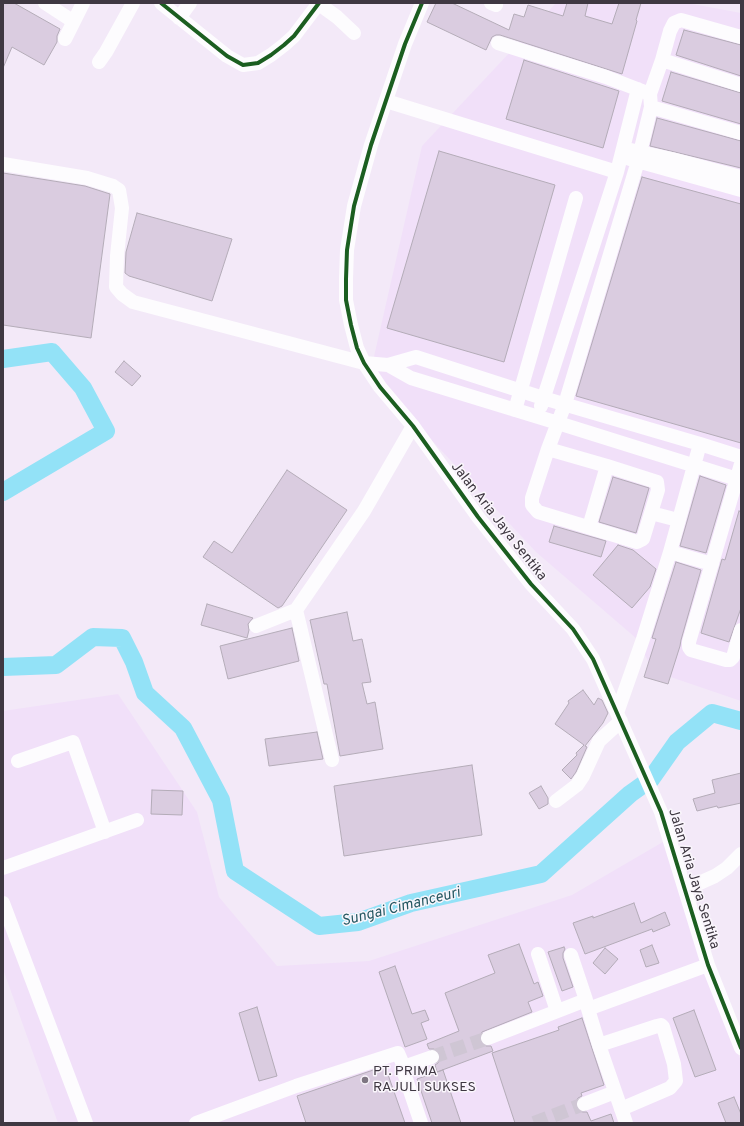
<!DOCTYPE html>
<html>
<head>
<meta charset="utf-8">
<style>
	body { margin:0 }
	#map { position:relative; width:744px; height:1126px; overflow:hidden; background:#f3e9f8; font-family:Overpass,sans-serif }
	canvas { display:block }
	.frame { position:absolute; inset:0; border:4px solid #3f3842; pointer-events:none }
</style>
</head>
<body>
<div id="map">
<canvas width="744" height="1126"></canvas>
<div class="frame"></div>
</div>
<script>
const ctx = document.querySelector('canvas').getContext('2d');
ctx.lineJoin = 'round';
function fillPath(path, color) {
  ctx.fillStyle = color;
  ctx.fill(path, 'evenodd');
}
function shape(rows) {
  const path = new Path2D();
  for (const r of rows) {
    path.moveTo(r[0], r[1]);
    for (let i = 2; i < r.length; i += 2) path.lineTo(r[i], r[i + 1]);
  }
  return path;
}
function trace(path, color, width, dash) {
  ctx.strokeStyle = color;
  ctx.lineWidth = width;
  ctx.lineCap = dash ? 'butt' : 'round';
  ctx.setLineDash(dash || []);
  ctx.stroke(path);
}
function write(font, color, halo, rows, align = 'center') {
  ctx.font = font + ' Overpass,sans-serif';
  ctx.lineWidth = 3;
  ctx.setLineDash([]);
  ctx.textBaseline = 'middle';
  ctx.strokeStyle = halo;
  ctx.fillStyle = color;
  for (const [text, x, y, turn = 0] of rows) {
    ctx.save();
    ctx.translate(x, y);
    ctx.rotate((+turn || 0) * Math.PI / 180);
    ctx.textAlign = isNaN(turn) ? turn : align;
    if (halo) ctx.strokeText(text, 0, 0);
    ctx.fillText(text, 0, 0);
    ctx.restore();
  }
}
fillPath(shape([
	[556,3,687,3,741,13,741,701,653,671,637,639,536,552,370,374,422,146],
	[118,694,197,812,219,897,277,966,369,961,572,895,668,839,710,984,741,1061,741,1123,58,1123,3,969,3,711]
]), '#f1e0f9');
trace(shape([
	[3,359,52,352,83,388,106,431,3,492],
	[3,667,56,665,93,637,122,638,134,662,145,693,183,728,221,800,235,871,319,926,358,922,411,903,541,874,630,794,651,779,677,742,712,713,741,721]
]), '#93e2f7', 18);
const building = shape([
	[3,3,14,3,60,29,57,36,57,42,44,65,12,47,3,68,3,3],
	[436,3,452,3,509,30,514,14,524,17,528,5,563,16,567,3,588,3,585,16,612,24,619,3,641,3,636,20,637,21,622,74,500,35,496,35,492,37,486,50,427,22,436,3],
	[684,30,741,45,741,76,676,55,684,30],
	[524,60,619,91,603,148,506,119,524,60],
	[671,72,741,93,741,124,662,101,671,72],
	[657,118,741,141,741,168,650,146,657,118],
	[439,151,555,185,504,362,387,328,439,151],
	[3,173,85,186,110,194,91,338,3,325,3,173],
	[642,177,741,204,741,443,576,396,642,177],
	[137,213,232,239,212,301,129,276,125,273,126,252,137,213],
	[124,361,141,376,132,386,115,372,124,361],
	[287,470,347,510,282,606,278,608,203,557,214,541,232,553,287,470],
	[700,476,726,485,706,553,680,546,700,476],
	[613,477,649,488,636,533,599,522,613,477],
	[739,511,741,512,741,608,729,642,701,633,722,559,725,560,739,511],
	[554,526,606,541,601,557,549,542,554,526],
	[618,545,633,550,656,569,650,587,632,608,593,575,618,545],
	[676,562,701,570,681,640,680,646,668,684,644,677,656,639,652,638,676,562],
	[207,604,253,618,248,624,249,630,247,638,201,625,207,604],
	[347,612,353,641,362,639,371,682,362,683,367,704,375,702,383,749,340,756,327,684,324,684,310,620,347,612],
	[292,628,299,661,228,679,220,646,292,628],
	[583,690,594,705,598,698,602,700,608,713,603,723,585,746,587,747,576,772,571,779,562,770,577,755,576,753,584,745,555,724,569,703,568,701,583,690],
	[317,732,323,759,269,766,265,739,317,732],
	[472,765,482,835,344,856,334,786,472,765],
	[741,773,741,803,718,808,717,806,697,811,693,799,715,793,712,780,741,773],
	[541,786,548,798,548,804,539,809,529,793,541,786],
	[152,790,183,791,182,815,151,814,152,790],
	[634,903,641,923,665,912,670,925,653,932,652,929,585,954,573,923,593,916,593,918,634,903],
	[519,944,534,984,538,982,543,996,528,1002,532,1012,482,1032,480,1037,480,1041,486,1046,491,1046,493,1051,437,1072,435,1065,438,1063,440,1059,440,1054,434,1049,429,1049,427,1044,459,1031,445,993,495,973,488,955,519,944],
	[652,945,659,963,646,967,640,950,652,945],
	[564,947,565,949,563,953,563,958,573,987,562,991,548,952,564,947],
	[605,948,618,959,605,974,593,963,605,948],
	[395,966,412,1014,425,1010,429,1020,421,1023,427,1039,405,1047,379,972,395,966],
	[257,1007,277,1076,259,1081,239,1013,257,1007],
	[694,1010,716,1070,695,1077,673,1018,694,1010],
	[582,1018,604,1085,581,1093,582,1096,578,1098,576,1102,576,1107,579,1111,583,1112,587,1112,591,1121,611,1114,614,1123,515,1123,492,1053,559,1030,558,1027,582,1018],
	[385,1066,405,1123,306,1123,297,1096,385,1066],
	[443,1070,461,1123,432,1123,417,1079,443,1070],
	[734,1097,741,1114,741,1123,726,1123,718,1103,734,1097]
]);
fillPath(building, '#dacce0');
trace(building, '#b4acb8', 1);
trace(shape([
	[432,1057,488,1038],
	[534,1123,584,1104]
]), '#cfc6d4', 14, [14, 7]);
trace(shape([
	[45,3,68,18],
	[161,3,227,56,243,65,258,63,271,55,284,45,294,36,319,3],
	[422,3,405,44,371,145,354,206,347,250,346,279,346,300,351,325,357,348,364,363,380,387,413,426,478,517,531,584,573,629,593,659,661,812,708,965,741,1048],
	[491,3,496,5],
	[319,4,337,17,354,33],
	[179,18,190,3],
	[65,39,83,3],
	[498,43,606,77,650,94,651,107,638,161,565,404,548,449,532,498,532,505,538,512,637,542,643,539,658,490,657,482,607,466,548,449],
	[662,60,741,85],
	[99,62,106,52,133,3],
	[650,94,662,60,670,31,674,23,681,20,741,37],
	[386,101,617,172],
	[651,107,741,133],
	[631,150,672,159,741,177],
	[630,159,741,190],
	[3,164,87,178,113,186,119,190,122,208,117,256,116,287,122,294,133,302,364,363,388,365,416,357,543,398,700,444,670,552,643,639,617,713],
	[388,365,411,378,558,423,737,479],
	[541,406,617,172,638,89],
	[515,410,576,198],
	[700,444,741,457],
	[741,464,689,642,689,647,691,650,726,660,730,660,733,657,741,630],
	[651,513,678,520],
	[589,527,607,466],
	[670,552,712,564],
	[296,610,332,760],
	[256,626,296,610,364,511,413,426],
	[18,761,73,742,105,832],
	[556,801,577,785,583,776,599,741,621,721],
	[3,868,137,820],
	[686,889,715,876,727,868,741,854],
	[3,903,86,1123],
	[538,954,557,1011],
	[571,955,586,1000],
	[588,1009,599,1045,626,1123],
	[488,1038,586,1000,588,1009,708,965],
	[599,1045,657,1026,661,1025,663,1027,674,1064,676,1081,670,1088,621,1109],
	[584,1104,615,1092],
	[196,1123,296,1086,398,1053,405,1069],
	[421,1123,405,1076,405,1069,409,1065,432,1057]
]), '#fdfcfe', 14);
trace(shape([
	[161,3,227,56,243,65,258,63,271,55,284,45,294,36,319,3],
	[422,3,405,44,371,145,354,206,347,250,346,279,346,300,351,325,357,348,364,363,380,387,413,426,478,517,531,584,573,629,593,659,661,812,708,965,741,1048]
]), '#1b5e20', 4);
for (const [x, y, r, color] of [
	[365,1080,4,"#7e7682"]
]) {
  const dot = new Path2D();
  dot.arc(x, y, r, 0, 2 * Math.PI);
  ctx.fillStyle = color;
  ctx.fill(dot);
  trace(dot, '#faf6fc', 1.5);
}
write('14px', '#3f3842', '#faf6fc', [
	["Jalan Aria Jaya Sentika",498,522,52],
	["Jalan Aria Jaya Sentika",693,879,73]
]);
write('14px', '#3f3842', '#faf6fc', [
	["PT. PRIMA",373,1072],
	["RAJULI SUKSES",373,1088]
], 'left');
write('italic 15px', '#265963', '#faf6fc', [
	["Sungai Cimanceuri",401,908,-14]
]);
</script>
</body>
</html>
